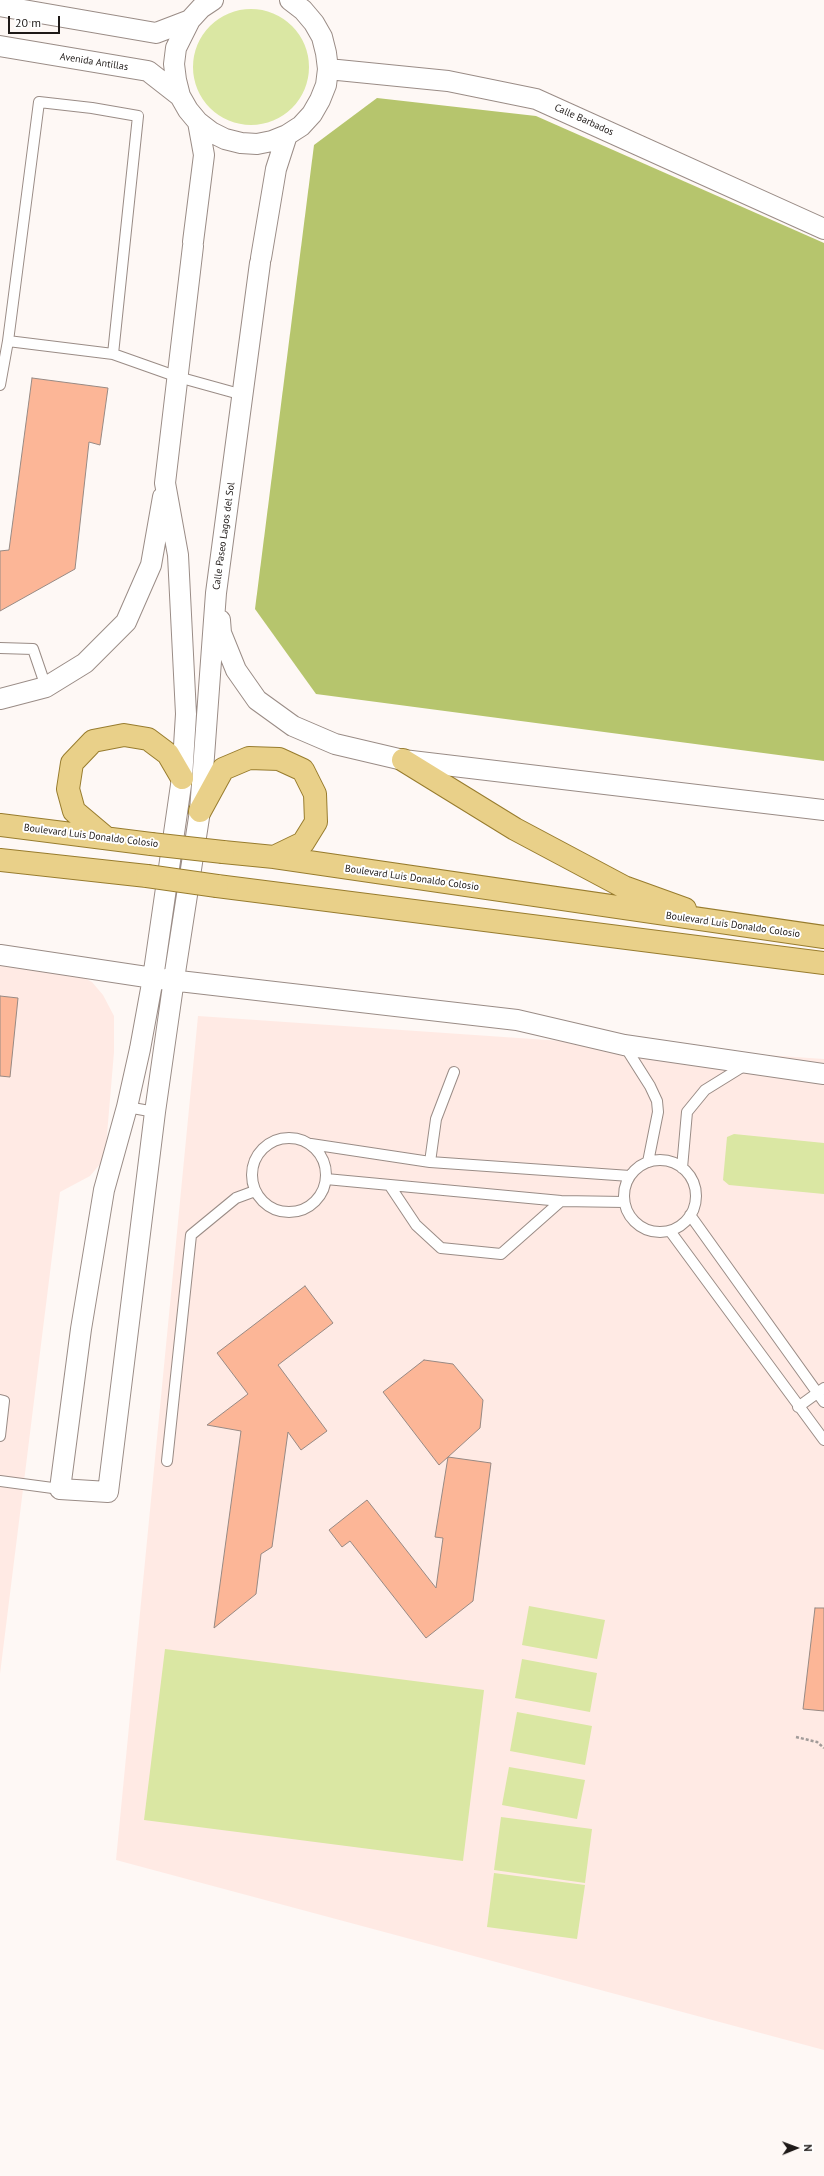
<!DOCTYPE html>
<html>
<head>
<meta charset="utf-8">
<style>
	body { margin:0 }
	#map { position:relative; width:824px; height:2176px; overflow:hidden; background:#fef8f5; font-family:"PT Sans",sans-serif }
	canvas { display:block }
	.north { position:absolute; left:776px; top:2128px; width:40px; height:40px; -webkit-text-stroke:3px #fff; paint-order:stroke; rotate:89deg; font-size:11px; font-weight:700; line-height:16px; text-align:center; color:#1e1917 }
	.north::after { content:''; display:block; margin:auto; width:14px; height:18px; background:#1e1917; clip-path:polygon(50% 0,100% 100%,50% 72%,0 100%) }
	.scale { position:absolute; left:8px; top:16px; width:52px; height:18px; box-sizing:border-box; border:2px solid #1e1917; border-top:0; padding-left:5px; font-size:12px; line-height:14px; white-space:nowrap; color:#1e1917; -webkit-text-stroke:3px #fff; paint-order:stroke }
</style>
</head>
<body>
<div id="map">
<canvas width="824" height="2176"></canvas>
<div class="north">N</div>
<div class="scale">20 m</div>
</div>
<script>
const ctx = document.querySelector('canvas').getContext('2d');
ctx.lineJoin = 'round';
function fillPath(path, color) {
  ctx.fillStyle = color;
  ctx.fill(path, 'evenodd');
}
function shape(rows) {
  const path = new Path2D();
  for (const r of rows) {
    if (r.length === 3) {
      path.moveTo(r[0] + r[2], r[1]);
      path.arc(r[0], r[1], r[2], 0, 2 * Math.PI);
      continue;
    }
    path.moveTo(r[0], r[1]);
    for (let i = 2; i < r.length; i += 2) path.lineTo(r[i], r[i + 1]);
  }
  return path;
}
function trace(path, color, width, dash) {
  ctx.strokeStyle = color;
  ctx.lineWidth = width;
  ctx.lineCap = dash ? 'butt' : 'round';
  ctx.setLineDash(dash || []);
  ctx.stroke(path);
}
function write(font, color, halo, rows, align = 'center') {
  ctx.font = font + ' "PT Sans",sans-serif';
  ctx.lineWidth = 4;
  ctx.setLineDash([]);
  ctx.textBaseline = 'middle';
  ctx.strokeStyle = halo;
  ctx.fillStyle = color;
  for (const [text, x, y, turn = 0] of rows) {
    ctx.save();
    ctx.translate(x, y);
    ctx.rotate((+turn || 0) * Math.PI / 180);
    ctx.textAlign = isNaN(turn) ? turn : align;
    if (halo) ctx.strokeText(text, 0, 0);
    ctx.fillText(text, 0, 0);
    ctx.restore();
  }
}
fillPath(shape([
	[0,963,74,973,92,982,103,995,114,1016,114,1052,105,1158,90,1176,60,1192,0,1674],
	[198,1016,824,1059,824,2050,116,1860]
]), '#ffeae4');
fillPath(shape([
	[251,67,58],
	[734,1134,824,1143,824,1194,729,1185,723,1180,727,1137],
	[529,1606,605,1620,597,1659,522,1645],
	[165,1649,484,1690,463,1861,144,1820],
	[522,1659,597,1673,590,1712,515,1698],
	[517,1712,592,1726,585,1765,510,1751],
	[509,1767,585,1780,577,1819,502,1805],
	[501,1817,592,1829,585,1883,494,1870],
	[494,1873,585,1885,577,1939,487,1927]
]), '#dae7a3');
fillPath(shape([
	[377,98,536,116,824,243,824,761,316,694,255,609,314,145]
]), '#b6c56d');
const building = shape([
	[32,378,108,388,100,445,89,442,75,569,0,611,0,551,9,550,32,378],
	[0,996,18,998,10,1077,0,1076,0,996],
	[305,1286,333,1323,278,1365,327,1431,301,1450,288,1432,272,1547,261,1554,256,1594,214,1628,241,1431,207,1425,248,1394,217,1353,305,1286],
	[424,1360,453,1364,483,1400,480,1428,448,1457,491,1463,473,1601,426,1638,350,1541,342,1547,329,1530,367,1500,436,1588,443,1538,435,1537,448,1457,439,1465,383,1392,424,1360],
	[815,1608,824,1608,824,1711,803,1709,815,1608]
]);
fillPath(building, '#fcb697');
trace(building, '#988a84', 1);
const lane = shape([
	[8,341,39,102,92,108,138,116,113,354],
	[0,385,8,341,113,354,178,377,243,395],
	[0,648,33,649,46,687],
	[624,1045,650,1086,657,1101,658,1112,648,1162],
	[127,1107,155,1112],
	[289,1175,37],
	[311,1144,430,1162,630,1176],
	[660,1196,36],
	[430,1162,436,1119,454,1072],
	[682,1168,687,1112,705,1090,747,1064],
	[326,1179,561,1201,624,1202],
	[390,1186,416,1225,441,1248,501,1254,561,1201],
	[690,1215,824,1402],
	[670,1231,824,1440],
	[0,1400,4,1401,0,1436],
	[798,1407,824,1388],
	[167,1461,191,1235,236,1198,255,1191],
	[0,1481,60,1489]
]);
const street = shape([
	[213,0,201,8,190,20,176,48,174,64,176,80,180,96,188,110,198,122,211,132,225,139,241,143,257,144,272,141,287,135,301,126,312,114,320,100,326,85,328,69,326,53,322,37,314,23,303,10,290,0],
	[0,6,156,33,190,20],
	[0,46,148,71,180,96],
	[328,69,448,81,536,99,824,229],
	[193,242,204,155,198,122],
	[193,246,165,483,178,555,186,714,182,778,153,978,140,1049,127,1107,104,1190,81,1329,60,1489,108,1492,155,1112,174,979,200,811,216,593,260,263],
	[261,258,276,169,287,135],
	[220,620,221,633,236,670,257,700,293,726,335,744,403,760,824,810],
	[0,699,46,687,85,663,126,622,151,565,163,497],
	[0,955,153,978,517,1020,624,1045,824,1074]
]);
const primary = shape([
	[403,760,515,829,624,887,685,909],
	[200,811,223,769,249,758,279,759,303,770,315,794,316,822,303,843,274,857],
	[0,825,151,844],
	[106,838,74,811,68,789,72,763,93,741,124,735,148,739,168,754,182,778],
	[223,852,274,857,824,937],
	[0,860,147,876],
	[217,886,824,963]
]);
trace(lane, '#9a8c86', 12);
trace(street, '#9a8c86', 22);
trace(primary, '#987c2e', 24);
trace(shape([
	[796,1737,817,1742,824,1748]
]), '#a19b99', 2.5, [3, 2]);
trace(lane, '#fff', 10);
trace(street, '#fff', 20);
trace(primary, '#e9d089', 22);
const primaryBridge = shape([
	[151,844,223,852],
	[147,876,217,886]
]);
trace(primaryBridge, '#987c2e', 24, []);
trace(primaryBridge, '#e9d089', 22);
write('10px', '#1e1917', '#fff', [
	["Avenida Antillas",94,62,9],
	["Calle Barbados",584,120,24],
	["Calle Paseo Lagos del Sol",224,536,-82],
	["Boulevard Luis Donaldo Colosio",91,836,7],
	["Boulevard Luis Donaldo Colosio",412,878,8],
	["Boulevard Luis Donaldo Colosio",733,925,8]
]);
</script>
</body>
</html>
